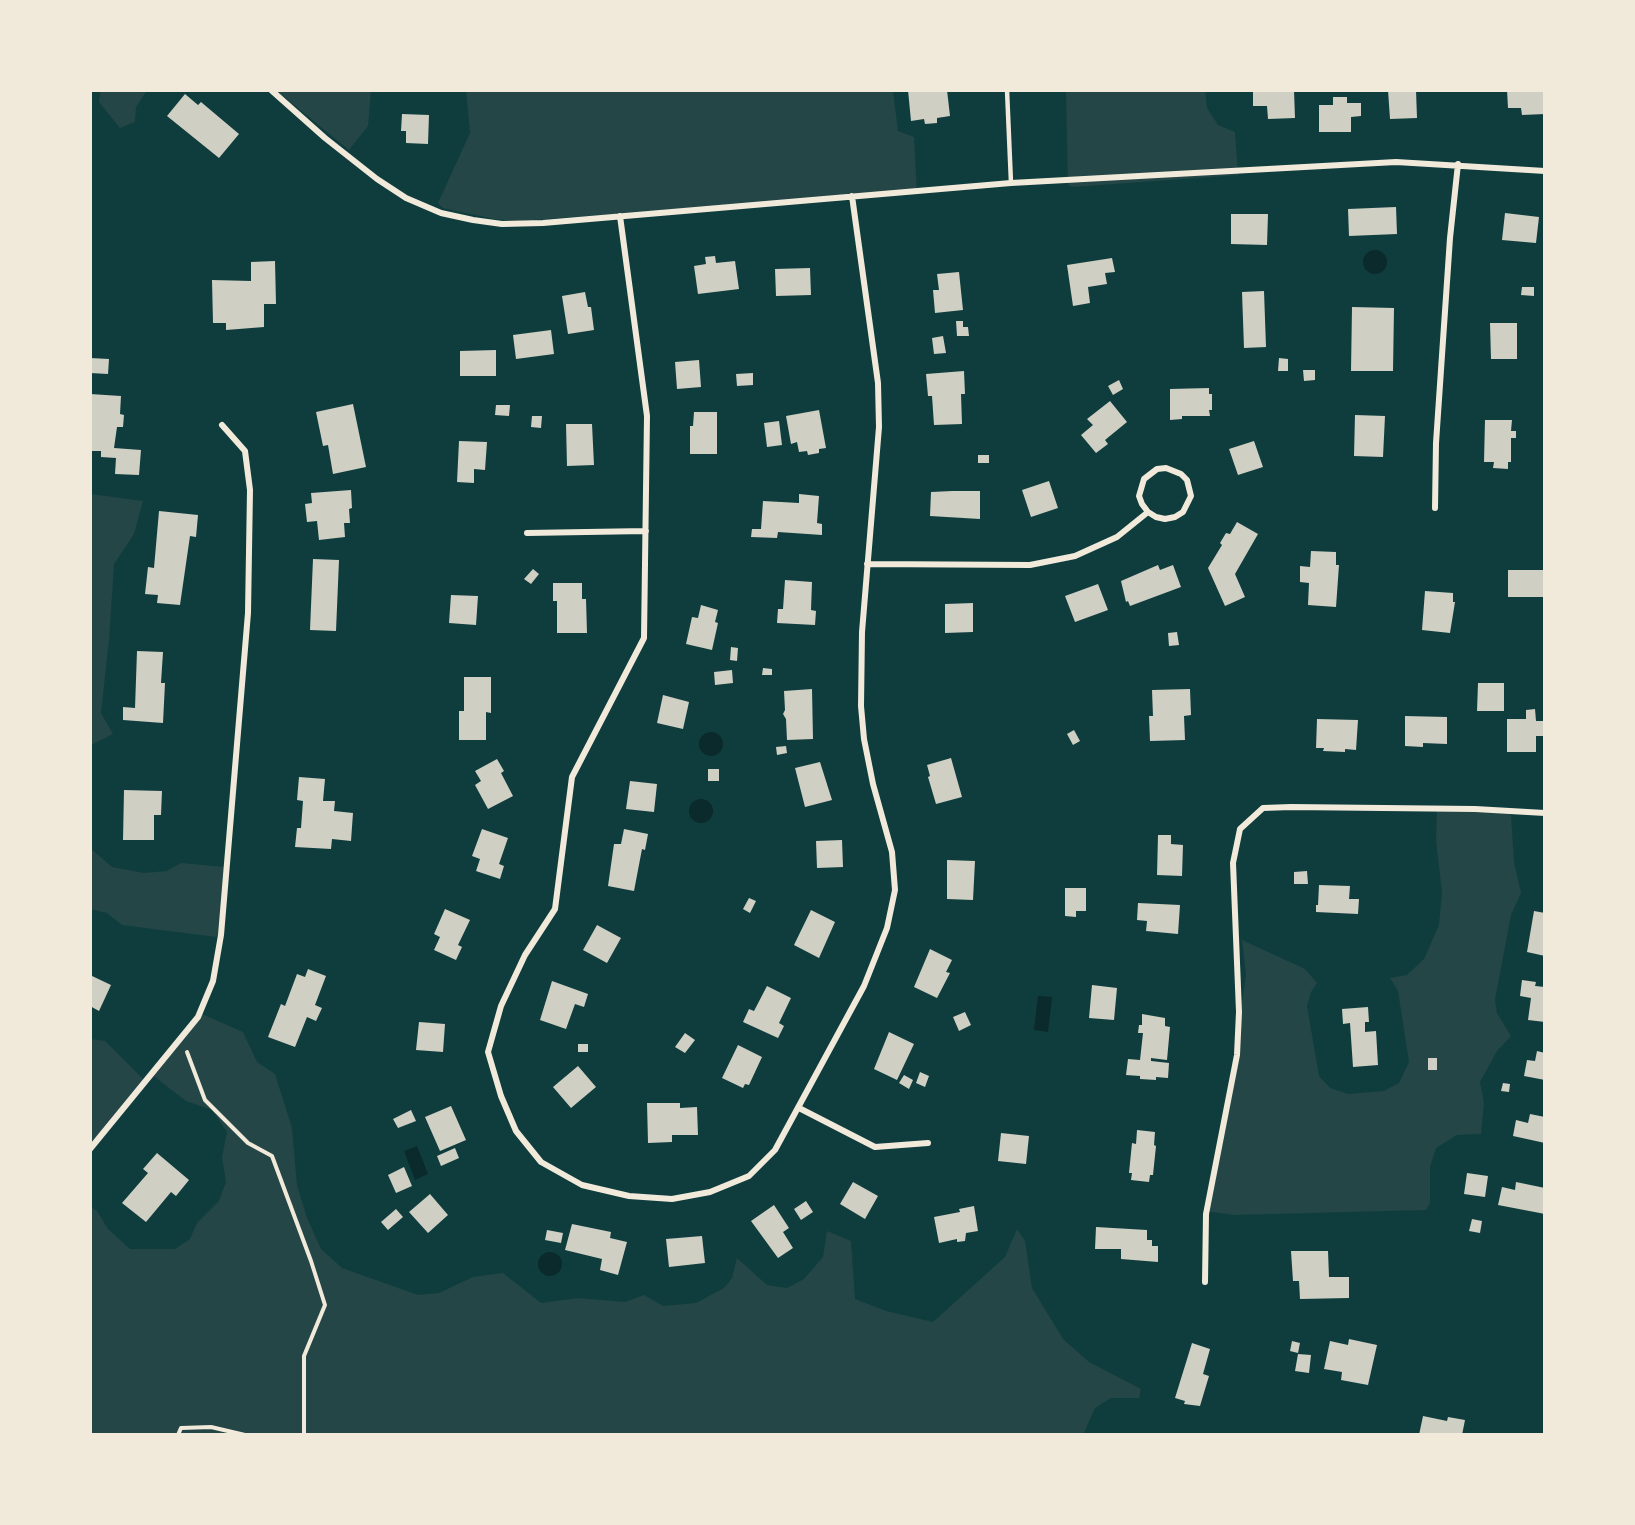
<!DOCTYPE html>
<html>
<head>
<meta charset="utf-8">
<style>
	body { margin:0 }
	#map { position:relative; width:1635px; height:1525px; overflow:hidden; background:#0f3d3e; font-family:"Space Grotesk",sans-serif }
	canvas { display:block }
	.frame { position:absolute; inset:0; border:92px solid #f1e9da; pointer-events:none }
</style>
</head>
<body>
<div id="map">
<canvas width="1635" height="1525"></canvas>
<div class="frame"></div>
</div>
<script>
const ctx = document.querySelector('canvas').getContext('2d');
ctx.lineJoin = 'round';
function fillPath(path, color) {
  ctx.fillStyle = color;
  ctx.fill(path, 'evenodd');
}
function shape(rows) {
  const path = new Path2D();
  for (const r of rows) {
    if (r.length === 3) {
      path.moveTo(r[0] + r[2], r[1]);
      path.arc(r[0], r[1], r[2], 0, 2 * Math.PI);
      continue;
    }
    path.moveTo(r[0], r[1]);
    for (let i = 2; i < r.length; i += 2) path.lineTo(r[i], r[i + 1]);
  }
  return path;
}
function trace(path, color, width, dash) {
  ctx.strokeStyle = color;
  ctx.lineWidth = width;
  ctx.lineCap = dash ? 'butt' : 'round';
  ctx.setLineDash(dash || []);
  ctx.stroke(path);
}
fillPath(shape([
	[101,90,147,90,136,107,135,122,120,128,99,102],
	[276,90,371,90,368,126,349,150],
	[466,90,891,90,893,91,898,131,914,137,917,194,516,221,494,219,443,208,438,203,470,133],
	[1066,90,1205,90,1207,108,1218,125,1235,132,1238,175,1073,187,1068,185],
	[90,494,143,501,134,534,114,564,109,640,101,713,113,734,91,745,90,747],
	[1437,811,1508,813,1511,816,1514,862,1521,893,1511,915,1495,1000,1497,1013,1511,1036,1497,1051,1480,1082,1484,1103,1481,1134,1457,1135,1436,1148,1430,1167,1430,1203,1426,1210,1233,1215,1206,1211,1224,1126,1246,975,1242,940,1305,969,1317,983,1311,992,1307,1006,1319,1076,1330,1088,1348,1094,1384,1091,1399,1083,1409,1062,1398,991,1390,978,1407,975,1424,959,1439,925,1442,892,1436,840],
	[90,848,112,867,144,873,167,871,181,863,225,867,221,932,216,937,122,925,107,913,90,909],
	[202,1014,243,1032,257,1062,275,1074,292,1128,297,1185,307,1218,321,1249,342,1268,418,1295,439,1293,473,1277,503,1273,541,1303,578,1298,625,1302,644,1295,663,1306,696,1303,724,1288,732,1278,737,1258,767,1285,787,1288,804,1279,823,1257,827,1231,851,1241,855,1299,886,1311,933,1322,1005,1257,1017,1229,1025,1241,1032,1288,1063,1339,1089,1362,1141,1389,1139,1398,1111,1398,1095,1408,1083,1435,90,1435,90,1206,97,1211,108,1229,130,1249,175,1249,190,1239,197,1223,219,1201,226,1182,222,1157,227,1132,212,1110,186,1101,151,1074],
	[90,1039,105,1041,144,1080,94,1141,90,1139]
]), '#244646');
fillPath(shape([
	[1375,262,12],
	[711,744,12],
	[701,811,12],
	[1038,996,1052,997,1048,1032,1034,1030],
	[417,1146,428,1174,415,1180,404,1151],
	[550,1264,12]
]), '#0a2a2b');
fillPath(shape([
	[908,90,947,90,950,116,937,118,937,123,925,124,924,119,911,121],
	[1267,90,1294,90,1295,118,1268,119,1267,106,1253,106,1253,92,1267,92],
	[1388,90,1416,90,1417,118,1390,119],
	[1507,90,1545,90,1545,114,1522,115,1521,108,1508,108],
	[185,94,198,105,201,102,239,134,219,158,167,116],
	[1333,97,1347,97,1347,103,1361,103,1361,116,1351,117,1351,132,1319,132,1319,105,1333,105],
	[402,114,429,115,428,144,406,143,406,131,401,131],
	[1396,207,1397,234,1349,236,1348,209],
	[1505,213,1539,217,1536,243,1502,240],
	[1231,214,1268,214,1267,245,1231,244],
	[715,256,716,263,735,261,739,289,698,294,694,266,706,264,705,257],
	[1112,258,1115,272,1105,273,1107,284,1088,287,1090,303,1073,306,1067,265],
	[275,261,276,304,264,304,264,327,226,330,226,323,213,323,212,280,251,281,251,262],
	[810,268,811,295,776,296,775,269],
	[959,272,963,310,935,313,933,290,939,290,937,274],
	[1522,287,1534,287,1534,296,1521,295],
	[1264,291,1266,347,1244,348,1242,292],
	[585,292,588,307,591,307,594,330,568,334,562,296],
	[1352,307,1394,308,1393,371,1351,371],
	[956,321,963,321,963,327,968,327,969,336,957,336],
	[1490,323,1517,323,1517,359,1491,359],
	[551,330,554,354,516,359,513,335],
	[943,336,946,353,934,354,932,338],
	[496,350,496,376,460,376,460,351],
	[90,358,109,359,108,374,90,373],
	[1279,358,1288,359,1288,371,1278,371],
	[699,360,701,387,677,389,675,362],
	[1303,370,1315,370,1315,380,1304,381],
	[964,371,965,394,961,394,962,424,934,425,932,396,928,396,926,374],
	[753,373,753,385,737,386,736,374],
	[1119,380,1123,389,1113,395,1108,386],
	[1209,388,1209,394,1212,394,1212,410,1209,410,1210,416,1182,416,1182,419,1170,420,1170,389],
	[90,394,121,396,120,414,124,415,123,427,117,427,114,448,141,450,139,475,115,474,116,458,101,457,101,451,90,451],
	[1110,401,1127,422,1105,440,1108,444,1096,453,1081,435,1093,425,1087,419],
	[353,404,366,467,333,474,328,445,323,446,316,412],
	[496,405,510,405,509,416,495,415],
	[819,410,826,448,819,449,819,453,808,455,807,451,799,452,797,442,791,444,786,416],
	[694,412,717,412,717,454,690,454,690,426,693,426],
	[1355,415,1385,416,1383,457,1354,456],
	[532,416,542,416,541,428,531,427],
	[1485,420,1512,420,1511,431,1516,431,1516,438,1511,438,1511,462,1508,462,1508,469,1493,468,1494,462,1484,462],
	[779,421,782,445,767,447,764,423],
	[566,424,592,424,594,465,567,466],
	[459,441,487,442,485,470,474,469,474,483,457,482],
	[1254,441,1263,467,1238,475,1229,449],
	[978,455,989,455,989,463,978,463],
	[1049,481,1058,508,1031,517,1022,490],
	[351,490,352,508,349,509,350,523,344,523,345,537,319,540,317,521,307,522,305,504,312,503,311,493],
	[952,491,980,491,980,519,930,516,931,492],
	[799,494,819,496,817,523,822,524,822,535,778,532,777,538,751,537,752,529,761,529,763,501,799,503],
	[159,511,198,515,196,537,190,536,180,605,157,603,158,595,145,594,148,567,154,568],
	[1237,522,1258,534,1235,574,1245,597,1225,606,1208,568,1222,545,1220,543,1226,533,1230,534],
	[1311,551,1336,552,1336,565,1339,565,1336,607,1308,605,1309,583,1300,582,1300,566,1310,567],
	[313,559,339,560,336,631,310,630],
	[1158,565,1160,570,1173,565,1181,587,1130,606,1128,601,1126,602,1121,581],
	[533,569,539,574,531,584,524,579],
	[1508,570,1545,570,1545,597,1508,597],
	[785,580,812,582,811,610,816,611,815,625,777,623,778,609,783,609],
	[553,583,582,583,582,599,586,599,587,633,557,633,557,601,553,601],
	[1098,584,1108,610,1075,622,1065,596],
	[1425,591,1453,593,1453,602,1455,602,1450,633,1422,630],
	[451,595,478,596,476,625,449,623],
	[973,603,973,632,945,633,945,604],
	[701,605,718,610,715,622,718,623,712,650,686,644,692,617,698,618],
	[1177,632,1179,645,1169,646,1168,633],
	[731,647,738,648,737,661,730,660],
	[137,651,163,652,161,683,165,683,163,723,123,720,123,707,135,708],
	[763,668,772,669,772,675,762,675],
	[732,670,733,683,715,685,714,672],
	[464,677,491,677,491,713,486,712,486,740,459,740,459,711,464,711],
	[1478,683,1504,683,1504,711,1477,711],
	[812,689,813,739,787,740,786,719,783,714,785,710,784,691],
	[1190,689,1191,715,1184,716,1185,740,1150,741,1149,716,1153,716,1152,690],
	[663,695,689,702,683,729,657,723],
	[1535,709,1536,721,1545,721,1545,736,1536,736,1536,752,1507,752,1507,719,1526,719,1526,710],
	[1405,716,1447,717,1447,744,1423,743,1423,747,1405,746],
	[1317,719,1358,720,1356,750,1345,749,1345,752,1323,751,1324,748,1316,748],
	[1074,730,1080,741,1073,745,1067,734],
	[786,746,787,753,777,755,776,747],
	[951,758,962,797,936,804,928,777,930,776,927,765],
	[497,759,504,771,501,773,513,796,488,809,475,785,481,781,475,771],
	[820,762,832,800,805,807,795,768],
	[708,769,719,769,719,781,708,781],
	[299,777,325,779,323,801,335,801,334,811,353,813,351,841,332,839,331,849,295,847,297,828,301,828,303,801,297,800],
	[630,781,657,784,654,812,626,809],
	[124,790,162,791,161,815,154,815,154,840,123,840],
	[482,829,508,838,499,864,504,866,500,879,476,871,480,859,472,856],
	[624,829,648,834,645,850,642,849,634,891,608,886,614,844,621,844],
	[1158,835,1171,835,1171,844,1183,845,1182,876,1157,875],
	[842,840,843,867,817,868,816,841],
	[947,860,975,861,973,900,947,899],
	[1307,871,1308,884,1294,884,1294,872],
	[1319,885,1350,886,1349,899,1359,899,1358,914,1316,912,1316,905,1318,905],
	[1065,888,1086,888,1086,911,1076,911,1076,917,1065,916],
	[749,898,756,901,750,913,743,909],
	[1138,903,1180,905,1178,934,1146,931,1147,921,1137,920],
	[445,909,470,920,458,945,462,947,456,960,434,950,440,937,434,934],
	[811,910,835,922,819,958,794,945],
	[1534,911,1545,913,1545,956,1527,952],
	[597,925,621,938,607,963,583,950],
	[930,949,952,960,946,972,950,973,937,998,914,987],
	[308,969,326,976,315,1005,322,1008,316,1021,307,1017,295,1047,268,1037,281,1004,285,1006,297,974,305,977],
	[90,975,111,985,99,1011,90,1006],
	[1522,980,1536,982,1535,986,1545,987,1545,1022,1528,1020,1531,998,1520,996],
	[552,981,588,994,584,1007,575,1004,566,1029,540,1020],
	[1092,985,1117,988,1114,1020,1089,1018],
	[767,986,791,998,779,1023,784,1026,778,1038,743,1022,749,1009,754,1011],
	[1368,1007,1369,1022,1365,1022,1365,1032,1376,1031,1378,1065,1353,1067,1350,1023,1343,1024,1342,1009],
	[965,1012,971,1025,959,1031,953,1017],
	[1142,1014,1165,1018,1165,1026,1170,1027,1167,1060,1151,1058,1151,1061,1169,1063,1168,1078,1156,1077,1156,1080,1140,1079,1140,1076,1126,1075,1128,1059,1140,1060,1143,1033,1138,1033,1139,1025,1142,1025],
	[419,1022,445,1024,443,1052,416,1050],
	[889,1032,914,1044,897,1080,874,1069],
	[685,1033,695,1040,685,1053,675,1047],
	[578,1044,588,1044,588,1052,578,1052],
	[738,1045,762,1057,749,1085,745,1084,743,1088,722,1078],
	[1537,1051,1545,1053,1545,1080,1524,1076,1527,1060,1535,1061],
	[1428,1058,1437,1058,1437,1070,1428,1070],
	[578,1066,596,1087,571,1108,553,1087],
	[920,1072,929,1076,925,1087,916,1083],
	[904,1075,913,1080,909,1089,899,1083],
	[1503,1083,1510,1084,1509,1092,1501,1091],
	[647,1103,680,1103,680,1108,697,1107,698,1135,672,1135,672,1142,648,1143],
	[451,1106,466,1140,440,1151,425,1117],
	[411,1110,416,1121,398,1128,393,1119],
	[1530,1114,1545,1117,1545,1143,1513,1136,1516,1120,1528,1123],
	[1137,1130,1155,1132,1154,1145,1156,1146,1153,1175,1150,1175,1149,1182,1131,1180,1132,1173,1129,1173,1132,1143,1136,1144],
	[1001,1133,1029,1136,1026,1164,998,1161],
	[455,1148,459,1158,441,1166,437,1156],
	[157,1153,189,1180,176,1196,171,1192,146,1222,122,1203,148,1173,143,1169],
	[404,1167,412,1186,396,1193,388,1175],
	[1467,1173,1488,1176,1485,1197,1464,1194],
	[853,1182,878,1196,865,1219,840,1204],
	[1516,1182,1545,1188,1545,1214,1498,1205,1502,1187,1515,1190],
	[430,1194,448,1215,428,1233,409,1212],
	[806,1201,813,1212,801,1220,794,1209],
	[774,1205,789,1228,783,1232,793,1248,778,1258,751,1221],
	[974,1206,978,1231,966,1233,965,1241,957,1242,957,1239,939,1243,934,1217,960,1212,959,1209],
	[396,1209,403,1217,388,1230,381,1222],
	[1472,1219,1482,1221,1480,1233,1469,1231],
	[572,1224,611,1232,610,1238,627,1242,618,1275,600,1270,602,1259,565,1250],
	[1096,1227,1147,1230,1147,1240,1152,1240,1152,1246,1158,1246,1158,1262,1121,1259,1121,1249,1095,1249],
	[547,1230,563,1233,561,1243,545,1240],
	[702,1236,705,1263,669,1267,666,1239],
	[1291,1251,1328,1251,1329,1277,1349,1277,1349,1298,1300,1299,1299,1281,1293,1281],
	[1349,1339,1377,1345,1368,1385,1341,1380,1342,1372,1324,1369,1330,1341,1348,1345],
	[1292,1341,1300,1343,1298,1353,1290,1351],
	[1192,1343,1210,1349,1203,1374,1209,1376,1200,1406,1184,1404,1185,1401,1175,1398],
	[1298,1354,1311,1355,1309,1373,1295,1371],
	[1423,1416,1447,1421,1448,1417,1465,1420,1462,1435,1419,1435]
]), '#cfcfc3');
trace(shape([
	[187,1052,205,1100,248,1143,272,1156,311,1261,325,1305,304,1356,304,1435],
	[178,1435,181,1428,211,1427,245,1435]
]), '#f1e9da', 4);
trace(shape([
	[1007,90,1011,183]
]), '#f1e9da', 4.5);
trace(shape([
	[271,90,325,138,377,179,406,198,441,213,473,220,502,224,543,223,1011,183,1396,162,1545,171],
	[620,216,647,416,644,638,572,777,555,909,525,955,501,1006,488,1052,501,1096,516,1131,541,1162,582,1185,629,1196,672,1199,710,1192,749,1176,775,1150,864,986,887,928,895,890,892,852,873,784,864,739,861,706,862,632,879,427,878,383,852,196],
	[1435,508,1436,443,1450,238,1458,164],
	[527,533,646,531],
	[867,564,1030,565,1075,556,1117,537,1148,512,1156,517,1165,519,1175,517,1183,512,1191,496,1187,480,1181,474,1166,468,1157,469,1144,479,1139,496,1142,504,1148,512],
	[799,1108,875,1147,928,1143],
	[90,1149,198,1017,213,981,221,935,248,613,250,490,245,451,222,425],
	[1205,1282,1206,1214,1237,1055,1239,1012,1233,863,1240,829,1263,808,1291,807,1475,809,1545,813]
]), '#f1e9da', 6);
</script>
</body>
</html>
